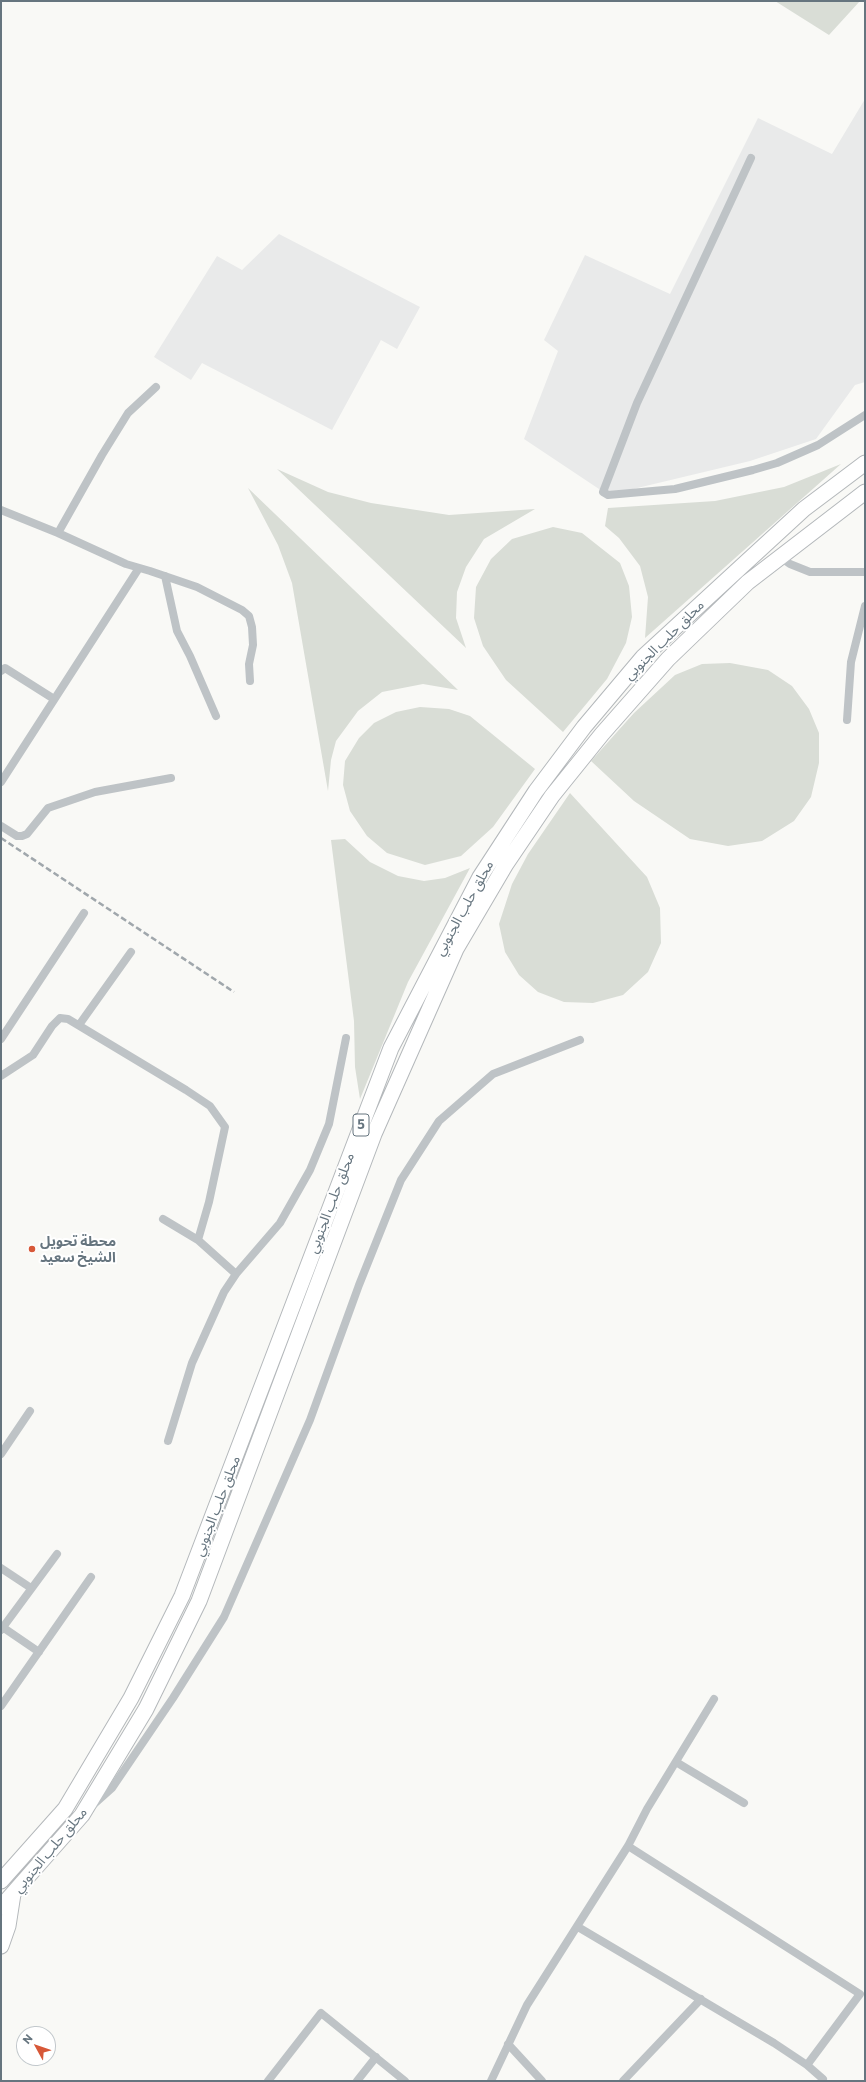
<!DOCTYPE html>
<html>
<head>
<meta charset="utf-8">
<style>
	body { margin:0 }
	#map { position:relative; width:866px; height:2082px; overflow:hidden; background:#f9f9f6; font-family:Commissioner,sans-serif }
	canvas { display:block }
	.frame { position:absolute; inset:0; border:2px solid #66757f; pointer-events:none }
	.north { position:absolute; left:16px; top:2026px; width:40px; height:40px; box-sizing:border-box; background:#fff; border:1px solid #c2c8cc; border-radius:50%; rotate:310deg; font-size:11px; font-weight:700; line-height:16px; text-align:center; color:#66757f }
	.north::after { content:''; display:block; margin:auto; width:14px; height:18px; background:#d75838; clip-path:polygon(50% 0,100% 100%,50% 72%,0 100%) }
</style>
</head>
<body>
<div id="map">
<canvas width="866" height="2082"></canvas>
<div class="frame"></div>
<div class="north">N</div>
</div>
<script>
const ctx = document.querySelector('canvas').getContext('2d');
ctx.lineJoin = 'round';
function fillPath(path, color) {
  ctx.fillStyle = color;
  ctx.fill(path, 'evenodd');
}
function shape(rows) {
  const path = new Path2D();
  for (const r of rows) {
    path.moveTo(r[0], r[1]);
    for (let i = 2; i < r.length; i += 2) path.lineTo(r[i], r[i + 1]);
  }
  return path;
}
function trace(path, color, width, dash) {
  ctx.strokeStyle = color;
  ctx.lineWidth = width;
  ctx.lineCap = dash ? 'butt' : 'round';
  ctx.setLineDash(dash || []);
  ctx.stroke(path);
}
function write(font, color, halo, rows, align = 'center') {
  ctx.font = font + ' Commissioner,"Noto Sans Arabic",sans-serif';
  ctx.lineWidth = 4;
  ctx.setLineDash([]);
  ctx.textBaseline = 'middle';
  ctx.strokeStyle = halo;
  ctx.fillStyle = color;
  for (const [text, x, y, turn = 0] of rows) {
    ctx.save();
    ctx.translate(x, y);
    ctx.rotate((+turn || 0) * Math.PI / 180);
    ctx.textAlign = isNaN(turn) ? turn : align;
    if (halo) ctx.strokeText(text, 0, 0);
    ctx.fillText(text, 0, 0);
    ctx.restore();
  }
}
fillPath(shape([
	[865,99,865,382,855,385,816,439,750,461,608,495,524,439,558,351,544,340,585,255,670,294,758,118,832,154],
	[279,234,420,307,397,349,381,340,332,430,202,363,191,380,154,357,217,256,242,270]
]), '#e9eaea');
fillPath(shape([
	[775,1,860,1,829,35],
	[841,464,645,638,648,597,640,566,619,538,605,526,608,508,715,501,784,487],
	[277,469,328,492,371,503,449,515,535,509,484,539,466,567,457,592,456,618,466,648],
	[248,488,458,690,423,684,382,692,358,711,336,741,331,760,328,791,292,583,278,545],
	[553,527,582,533,620,563,629,586,632,617,626,643,607,679,563,732,506,680,483,646,474,618,476,587,491,559,512,539],
	[730,663,768,670,792,686,809,709,819,733,819,763,811,797,794,821,762,841,728,846,690,839,634,801,591,761,634,713,675,675,702,664],
	[420,707,449,709,470,716,535,769,493,827,461,856,425,865,387,853,367,836,350,811,343,785,345,761,359,738,374,723,396,712],
	[570,793,647,877,660,908,661,943,648,972,623,995,593,1003,564,1002,538,992,519,975,505,952,499,924,512,884,528,854],
	[345,839,370,862,398,876,424,881,445,878,470,868,408,982,360,1099,355,1067,354,1021,331,840]
]), '#d9ddd6');
const highway = shape([
	[1,1881,65,1809,131,1698,182,1596,391,1048,480,877,536,791,584,727,643,657,804,509,865,463],
	[1,1907,82,1815,146,1709,199,1601,374,1134,456,949,506,864,552,796,602,734,668,659,748,582,865,492],
	[1,1946,8,1926,13,1894]
]);
trace(highway, '#b4b8bb', 17);
trace(shape([
	[751,158,637,403,603,492,608,495,675,489,753,470,777,463,818,445,865,415],
	[1,510,58,533,102,455,128,413,156,387],
	[58,533,126,564,150,571,197,587,242,610,249,616,252,627,253,645,249,664,250,681],
	[780,557,790,564,810,572,865,572],
	[165,576,177,631,190,656,216,716],
	[1,671,5,668,54,699],
	[847,720,851,662,865,606],
	[1,782,139,568],
	[1,826,17,836,22,836,27,834,48,808,95,792,171,778],
	[79,1025,131,952],
	[1,1039,84,913],
	[1,1076,33,1055,52,1026,60,1018,68,1019,186,1090,210,1106,225,1127,209,1202,198,1240],
	[163,1219,198,1240,236,1274],
	[168,1441,192,1363,224,1292,236,1274,280,1223,310,1170,329,1124,346,1038],
	[1,1454,30,1411],
	[1,1568,31,1588],
	[1,1626,39,1652],
	[1,1630,57,1554],
	[1,1706,91,1577],
	[676,1762,744,1803],
	[93,1805,112,1788,173,1698,224,1617,310,1420,359,1285,401,1180,439,1121,493,1074,580,1040],
	[628,1846,860,1994,807,2065],
	[578,1927,774,2043,807,2065,823,2079],
	[508,2044,542,2081],
	[268,2081,321,2013,405,2081],
	[357,2081,376,2057],
	[491,2081,527,2005,628,1846,647,1809,714,1699],
	[623,2081,701,1999]
]), '#bec3c6', 8);
trace(highway, '#fff', 15);
trace(shape([
	[1,838,234,992]
]), '#a0a7ac', 2.5, [6, 3]);
for (const [x, y, r, color] of [
	[32,1249,4,"#d75838"]
]) {
  const dot = new Path2D();
  dot.arc(x, y, r, 0, 2 * Math.PI);
  ctx.fillStyle = color;
  ctx.fill(dot);
  trace(dot, '#fff', 1.5);
}
for (const [x, y, w] of [
	[361,1125,16]
]) {
  const box = new Path2D();
  box.roundRect(x - w / 2, y - 11, w, 22, 3);
  ctx.fillStyle = '#fff';
  ctx.fill(box);
  trace(box, '#66757f', 1);
}
write('bold 13px', '#66757f', null, [
	["5",361,1125]
]);
write('14px', '#66757f', '#fff', [
	["محلق حلب الجنوبي",664,640,-45],
	["محلق حلب الجنوبي",464,908,-61],
	["محلق حلب الجنوبي",331,1203,-69],
	["محلق حلب الجنوبي",217,1506,-69],
	["محلق حلب الجنوبي",50,1850,-50]
]);
write('bold 14px', '#66757f', '#fff', [
	["محطة تحويل",40,1241],
	["الشيخ سعيد",40,1257]
], 'left');
</script>
</body>
</html>
